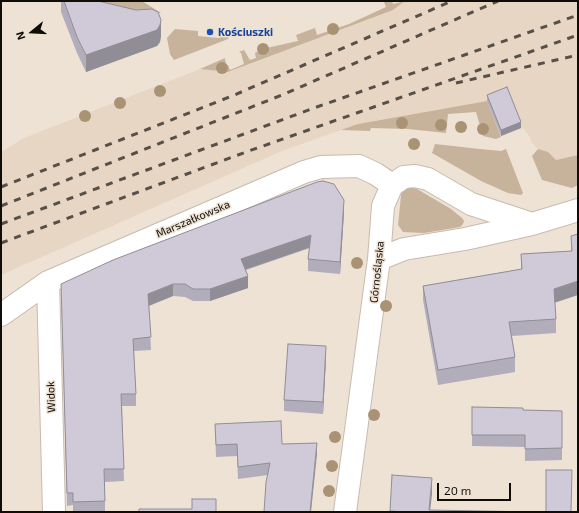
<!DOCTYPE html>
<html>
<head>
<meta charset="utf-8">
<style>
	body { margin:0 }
	#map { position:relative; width:579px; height:513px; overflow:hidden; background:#eee2d5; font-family:"Exo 2",sans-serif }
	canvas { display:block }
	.frame { position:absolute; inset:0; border:2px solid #100c08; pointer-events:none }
	.north { position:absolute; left:12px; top:12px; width:40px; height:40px; -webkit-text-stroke:3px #eee2d5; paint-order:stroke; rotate:252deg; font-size:11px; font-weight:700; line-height:16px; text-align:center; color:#100c08 }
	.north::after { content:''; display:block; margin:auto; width:14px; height:18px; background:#100c08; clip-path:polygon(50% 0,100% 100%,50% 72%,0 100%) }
	.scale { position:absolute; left:437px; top:483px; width:74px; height:18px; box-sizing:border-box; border:2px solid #100c08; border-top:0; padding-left:5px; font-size:12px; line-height:14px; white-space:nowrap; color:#100c08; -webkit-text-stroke:3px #eee2d5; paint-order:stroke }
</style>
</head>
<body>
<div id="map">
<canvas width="579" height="513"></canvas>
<div class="frame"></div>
<div class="north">N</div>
<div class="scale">20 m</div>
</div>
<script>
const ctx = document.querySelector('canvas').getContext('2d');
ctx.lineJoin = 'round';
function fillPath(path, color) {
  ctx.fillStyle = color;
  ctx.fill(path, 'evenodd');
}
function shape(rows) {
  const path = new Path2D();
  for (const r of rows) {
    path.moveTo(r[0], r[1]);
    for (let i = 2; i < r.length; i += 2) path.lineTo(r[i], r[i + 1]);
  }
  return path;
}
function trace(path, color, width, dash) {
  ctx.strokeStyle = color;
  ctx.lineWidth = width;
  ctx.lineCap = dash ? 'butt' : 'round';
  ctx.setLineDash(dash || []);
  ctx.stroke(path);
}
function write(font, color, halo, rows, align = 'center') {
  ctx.font = font + ' "Exo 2",sans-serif';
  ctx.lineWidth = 3;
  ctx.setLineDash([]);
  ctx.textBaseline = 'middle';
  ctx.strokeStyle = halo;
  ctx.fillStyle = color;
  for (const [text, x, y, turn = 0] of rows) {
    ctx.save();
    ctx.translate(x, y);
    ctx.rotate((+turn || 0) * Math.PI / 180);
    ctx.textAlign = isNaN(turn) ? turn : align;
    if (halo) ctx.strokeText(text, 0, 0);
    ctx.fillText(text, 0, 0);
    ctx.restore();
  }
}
fillPath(shape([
	[405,1,578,1,578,155,556,160,548,152,539,150,532,143,528,134,522,127,521,128,507,93,487,101,358,124,282,151,1,275,1,152,24,138,200,69,229,72,393,10]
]), '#e7d6c3');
fillPath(shape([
	[66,1,142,1,161,13,138,15],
	[387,1,392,1,393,4,405,1,393,10,228,72,200,69,225,58,226,65,228,65,230,70,244,64,241,53,239,52,244,50,250,60,256,58,255,53,262,49,298,41,296,35,315,28,317,35,349,24,386,7,384,2],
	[175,29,198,31,198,36,219,38,221,33,230,35,228,39,174,60,170,54,167,38],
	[487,101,501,137,496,139,483,136,476,112,448,114,446,133,408,129,371,128,370,131,341,130,358,124],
	[435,144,480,149,501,151,506,149,523,193,521,195,508,193,481,181,432,153],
	[538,149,548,152,556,160,578,155,578,185,572,188,542,180,532,156],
	[408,187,417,189,451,209,462,218,464,221,463,224,460,227,424,233,403,232,398,225,401,196,402,191]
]), '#c7b29b');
const minor = shape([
	[48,282,54,512],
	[1,315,48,282,304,172,321,167,359,166,376,174,392,185]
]);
const tertiary = shape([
	[379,259,404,249,465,239,532,224,578,210],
	[345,512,379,259,383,206,392,185,404,177,415,176,428,179,471,204,532,224]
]);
trace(minor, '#c6bbae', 24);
trace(tertiary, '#c6bbae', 24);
trace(minor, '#fff', 22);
trace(tertiary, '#fff', 22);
trace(shape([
	[456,83,578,55],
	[1,187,232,96,452,1],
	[1,206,282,95,498,1],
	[1,224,314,108,578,15],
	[1,243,246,152,578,35]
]), '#575049', 3, [7, 7]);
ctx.fillStyle = '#aa9275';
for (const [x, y] of [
	[333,29],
	[263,49],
	[222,68],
	[160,91],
	[120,103],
	[85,116],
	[402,123],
	[441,125],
	[461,127],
	[483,129],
	[414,144],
	[357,263],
	[386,306],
	[374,415],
	[335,437],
	[332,466],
	[329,491]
]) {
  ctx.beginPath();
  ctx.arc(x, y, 6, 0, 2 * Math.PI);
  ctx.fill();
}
fillPath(shape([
	[61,1,98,1,161,36,160,42,157,46,86,72,77,53,61,12],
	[487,95,521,128,501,136,487,101],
	[344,212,340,274,308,271,308,259,310,248,246,270,248,288,210,301,193,301,185,297,173,296,149,306,151,350,134,351,136,394,136,406,122,406,124,481,105,482,105,512,73,512,73,505,67,506,61,284],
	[578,234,555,303,556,319,556,333,512,336,515,357,515,372,438,385,423,300,423,286,521,269,521,254,571,251,571,236],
	[326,358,323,414,284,411,284,400],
	[472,407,523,410,562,411,562,460,525,461,525,447,472,446],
	[215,424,282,444,317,454,268,475,238,479,237,456,216,457]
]), '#b2adba');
fillPath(shape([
	[161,20,161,36,160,42,157,46,86,72,86,55],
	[521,122,521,128,501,136,501,130],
	[344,200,344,212,340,274,340,262],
	[311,235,311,247,241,271,241,259],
	[248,276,248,288,210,301,210,289],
	[578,281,578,295,554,303,554,289],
	[173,284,173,296,148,306,148,294],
	[326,346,326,358,323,414,323,402],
	[317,443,317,454,311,512,310,512],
	[432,478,432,494,430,512,429,512]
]), '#918d97');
const building = shape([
	[64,1,98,1,136,10,152,9,158,12,161,20,160,25,157,30,86,55,77,37,64,1],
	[507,87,521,122,501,130,487,95,507,87],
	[323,181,334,184,344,200,340,262,308,259,311,235,241,259,248,276,210,289,193,289,185,284,173,284,148,294,151,337,133,339,136,394,121,394,124,469,104,469,105,501,73,502,73,493,67,493,61,284,113,260,317,182,323,181],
	[578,234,578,281,554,289,556,319,509,322,515,357,438,370,423,286,522,269,521,254,572,251,571,236,578,234],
	[288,344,326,346,323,402,284,400,288,344],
	[472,407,523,408,523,410,562,411,562,448,525,449,525,435,472,435,472,407],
	[281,421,282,444,317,443,310,512,264,512,266,482,270,463,238,467,237,444,216,445,215,424,281,421],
	[546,470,572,470,571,512,546,512,546,470],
	[392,475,432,478,429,510,535,512,404,512,390,511,392,475],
	[192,499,216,499,216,512,139,512,139,509,192,509,192,499]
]);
fillPath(building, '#cfc9d8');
trace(building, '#918d97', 1);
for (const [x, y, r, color] of [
	[210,32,4,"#1a4fb4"]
]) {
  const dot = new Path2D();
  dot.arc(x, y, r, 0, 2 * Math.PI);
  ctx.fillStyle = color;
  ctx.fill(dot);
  trace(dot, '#eee2d5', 1.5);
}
write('bold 11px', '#164399', '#eee2d5', [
	["Kościuszki",218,32]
], 'left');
write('11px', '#100c08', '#eee2d5', [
	["Marszałkowska",193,219,-23],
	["Górnośląska",377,272,-84],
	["Widok",51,397,-92]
]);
</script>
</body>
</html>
